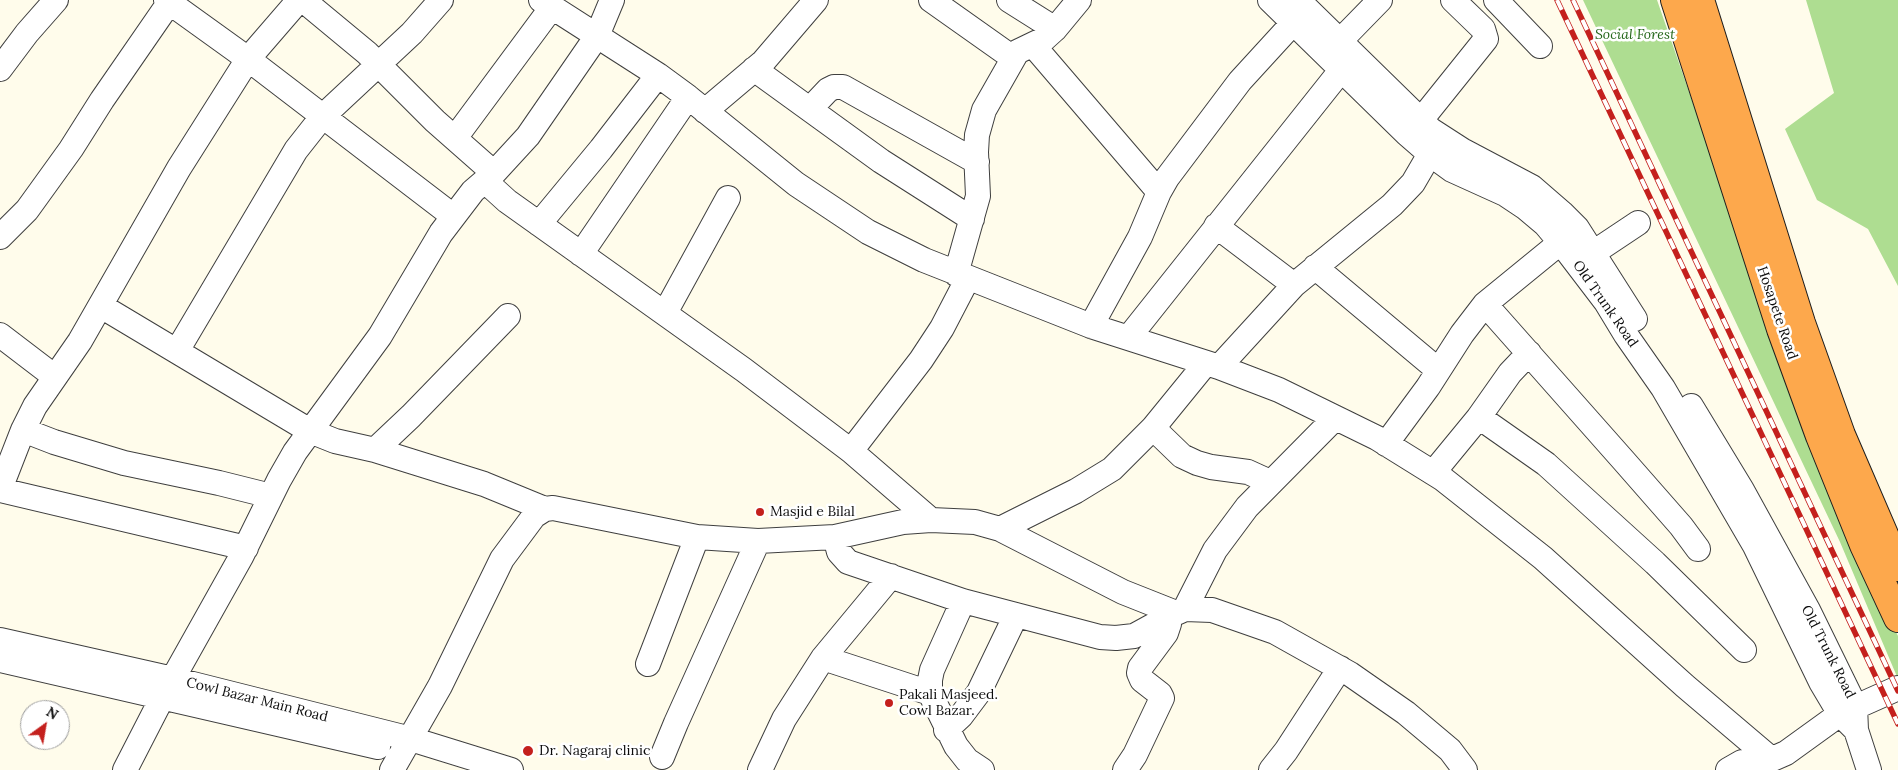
<!DOCTYPE html>
<html>
<head>
<meta charset="utf-8">
<style>
	body { margin:0 }
	#map { position:relative; width:1898px; height:770px; overflow:hidden; background:#fffceb; font-family:Lora,serif }
	canvas { display:block }
	.north { position:absolute; left:20px; top:700px; width:50px; height:50px; box-sizing:border-box; background:#fff; border:1px solid #9e9e9e; border-radius:50%; rotate:32deg; font-size:14px; font-weight:700; line-height:20px; text-align:center; color:#0c0c0c }
	.north::after { content:''; display:block; margin:auto; width:18px; height:22px; background:#c4201d; clip-path:polygon(50% 0,100% 100%,50% 72%,0 100%) }
</style>
</head>
<body>
<div id="map">
<canvas width="1898" height="770"></canvas>
<div class="north">N</div>
</div>
<script>
const ctx = document.querySelector('canvas').getContext('2d');
ctx.lineJoin = 'round';
function fillPath(path, color) {
  ctx.fillStyle = color;
  ctx.fill(path, 'evenodd');
}
function shape(rows) {
  const path = new Path2D();
  for (const r of rows) {
    path.moveTo(r[0], r[1]);
    for (let i = 2; i < r.length; i += 2) path.lineTo(r[i], r[i + 1]);
  }
  return path;
}
function trace(path, color, width, dash) {
  ctx.strokeStyle = color;
  ctx.lineWidth = width;
  ctx.lineCap = dash ? 'butt' : 'round';
  ctx.setLineDash(dash || []);
  ctx.stroke(path);
}
function write(font, color, halo, rows, align = 'center') {
  ctx.font = font + ' Lora,serif';
  ctx.lineWidth = 5;
  ctx.setLineDash([]);
  ctx.textBaseline = 'middle';
  ctx.strokeStyle = halo;
  ctx.fillStyle = color;
  for (const [text, x, y, turn = 0] of rows) {
    ctx.save();
    ctx.translate(x, y);
    ctx.rotate((+turn || 0) * Math.PI / 180);
    ctx.textAlign = isNaN(turn) ? turn : align;
    if (halo) ctx.strokeText(text, 0, 0);
    ctx.fillText(text, 0, 0);
    ctx.restore();
  }
}
fillPath(shape([
	[1583,0,1657,0,1830,496,1898,636,1898,679,1840,542],
	[1806,0,1898,0,1898,286,1868,229,1817,200,1785,129,1834,93]
]), '#aedd91');
const minor = shape([
	[166,0,248,59,453,216],
	[303,0,367,53,435,121,494,173],
	[541,0,658,75,688,97,796,184,868,232,924,260,1091,326,1219,367,1279,390,1377,438,1443,479,1543,558,1685,686,1771,759],
	[931,0,1013,58],
	[1009,0,1055,29],
	[1270,0,1407,134,1430,154,1452,170,1505,194,1526,208,1545,224,1561,243,1606,302,1626,335,1663,388,1755,546,1821,682,1840,714,1856,730,1869,770],
	[1298,0,1431,130,1462,150,1532,187,1562,213,1577,228,1635,319],
	[1496,0,1540,46],
	[1340,41,1380,0],
	[1033,45,1159,192],
	[0,69,27,33,56,0],
	[754,69,881,161,972,219],
	[810,109,828,90,834,87,843,87,977,162],
	[705,111,763,62,816,0],
	[1421,120,1486,39,1483,29,1453,0],
	[455,138,552,7],
	[485,181,507,201,744,370,851,451,931,520],
	[539,224,601,149,658,75],
	[1216,226,1294,285],
	[0,237,27,210,71,149,102,100,169,3],
	[1593,253,1638,223],
	[581,254,688,97],
	[1315,267,1438,370],
	[956,274,978,196,976,152,977,135,984,110,1017,52,1044,39,1055,29,1079,0],
	[1485,304,1624,461,1681,526,1698,549],
	[101,306,310,431,335,441,375,450,484,484,545,509],
	[665,313,728,198],
	[1091,326,1140,237,1159,192,1167,178,1240,81,1294,22],
	[0,335,55,377],
	[1129,337,1342,69],
	[177,351,296,150,322,117,412,33,441,0],
	[1219,367,1294,285,1392,205,1413,183,1438,140],
	[1691,406,1742,490,1808,610,1855,706,1856,730],
	[1479,417,1546,464,1655,563,1744,650],
	[1153,428,1182,456,1197,463,1211,467,1248,472,1270,482],
	[23,430,54,442,124,463,219,483,271,496],
	[1386,444,1428,387,1462,334,1485,304,1572,233],
	[375,450,411,416,508,316],
	[851,451,921,360,942,328,968,278],
	[1433,473,1479,417,1510,373,1529,353],
	[0,489,23,430,35,406,80,341,179,168,248,59,299,0],
	[0,490,246,548],
	[1000,529,1076,491,1112,469,1153,428,1206,363],
	[835,537,839,552,848,562,963,601,1100,637,1116,638,1134,636,1176,613],
	[963,601,932,670,930,680,930,693,956,746,967,760,982,770],
	[1185,609,1215,550,1247,507,1335,418],
	[0,640,173,679,411,739,511,770],
	[823,658,930,693],
	[0,660,378,747],
	[648,664,697,537],
	[946,730,961,716,979,692,1016,615],
	[662,757,676,723,758,541],
	[125,770,162,698,241,557,279,480,295,452,380,336,441,233,473,191,494,173,528,136,597,36,612,0],
	[392,770,440,686,502,559,534,516,545,509,553,508,697,537,758,541,835,537,903,522,931,520,975,522,1000,529,1123,592,1176,613,1185,609,1212,610,1275,632,1350,674,1406,713,1450,750,1465,770],
	[760,770,784,719,823,658,891,576],
	[1125,770,1135,755,1162,698,1160,694,1142,680,1139,673,1140,668,1166,633,1169,624,1167,617],
	[1271,770,1286,751,1340,668],
	[1728,770,1742,762,1759,765],
	[1757,770,1759,765,1786,753,1840,714,1898,688]
]);
const highway = shape([
	[1675,0,1781,329,1820,436,1864,545,1898,618],
	[1700,0,1801,323,1841,435,1898,567]
]);
trace(minor, '#3f3f3f', 26);
trace(highway, '#1d1d1d', 30);
trace(minor, '#fff', 24);
trace(highway, '#fda84c', 28);
const rail = shape([
	[1557,0,1898,724],
	[1573,0,1898,691]
]);
trace(rail, '#c4201d', 5.5);
trace(rail, '#fff', 4, [11]);
for (const [x, y, r, color] of [
	[760,512,5,"#c4201d"],
	[889,703,5,"#c4201d"],
	[528,751,6,"#c4201d"]
]) {
  const dot = new Path2D();
  dot.arc(x, y, r, 0, 2 * Math.PI);
  ctx.fillStyle = color;
  ctx.fill(dot);
  trace(dot, '#fff', 2);
}
write('italic 14px', '#246719', '#fff', [
	["Social Forest",1635,35]
]);
write('14px', '#0c0c0c', '#fff', [
	["Old Trunk Road",1605,304,55],
	["Hosapete Road",1777,313,71],
	["Old Trunk Road",1828,652,63],
	["Cowl Bazar Main Road",257,700,14]
]);
write('14px', '#0c0c0c', '#fff', [
	["Masjid e Bilal",770,512],
	["Pakali Masjeed.",899,695],
	["Cowl Bazar.",899,711],
	["Dr. Nagaraj clinic",539,751]
], 'left');
</script>
</body>
</html>
